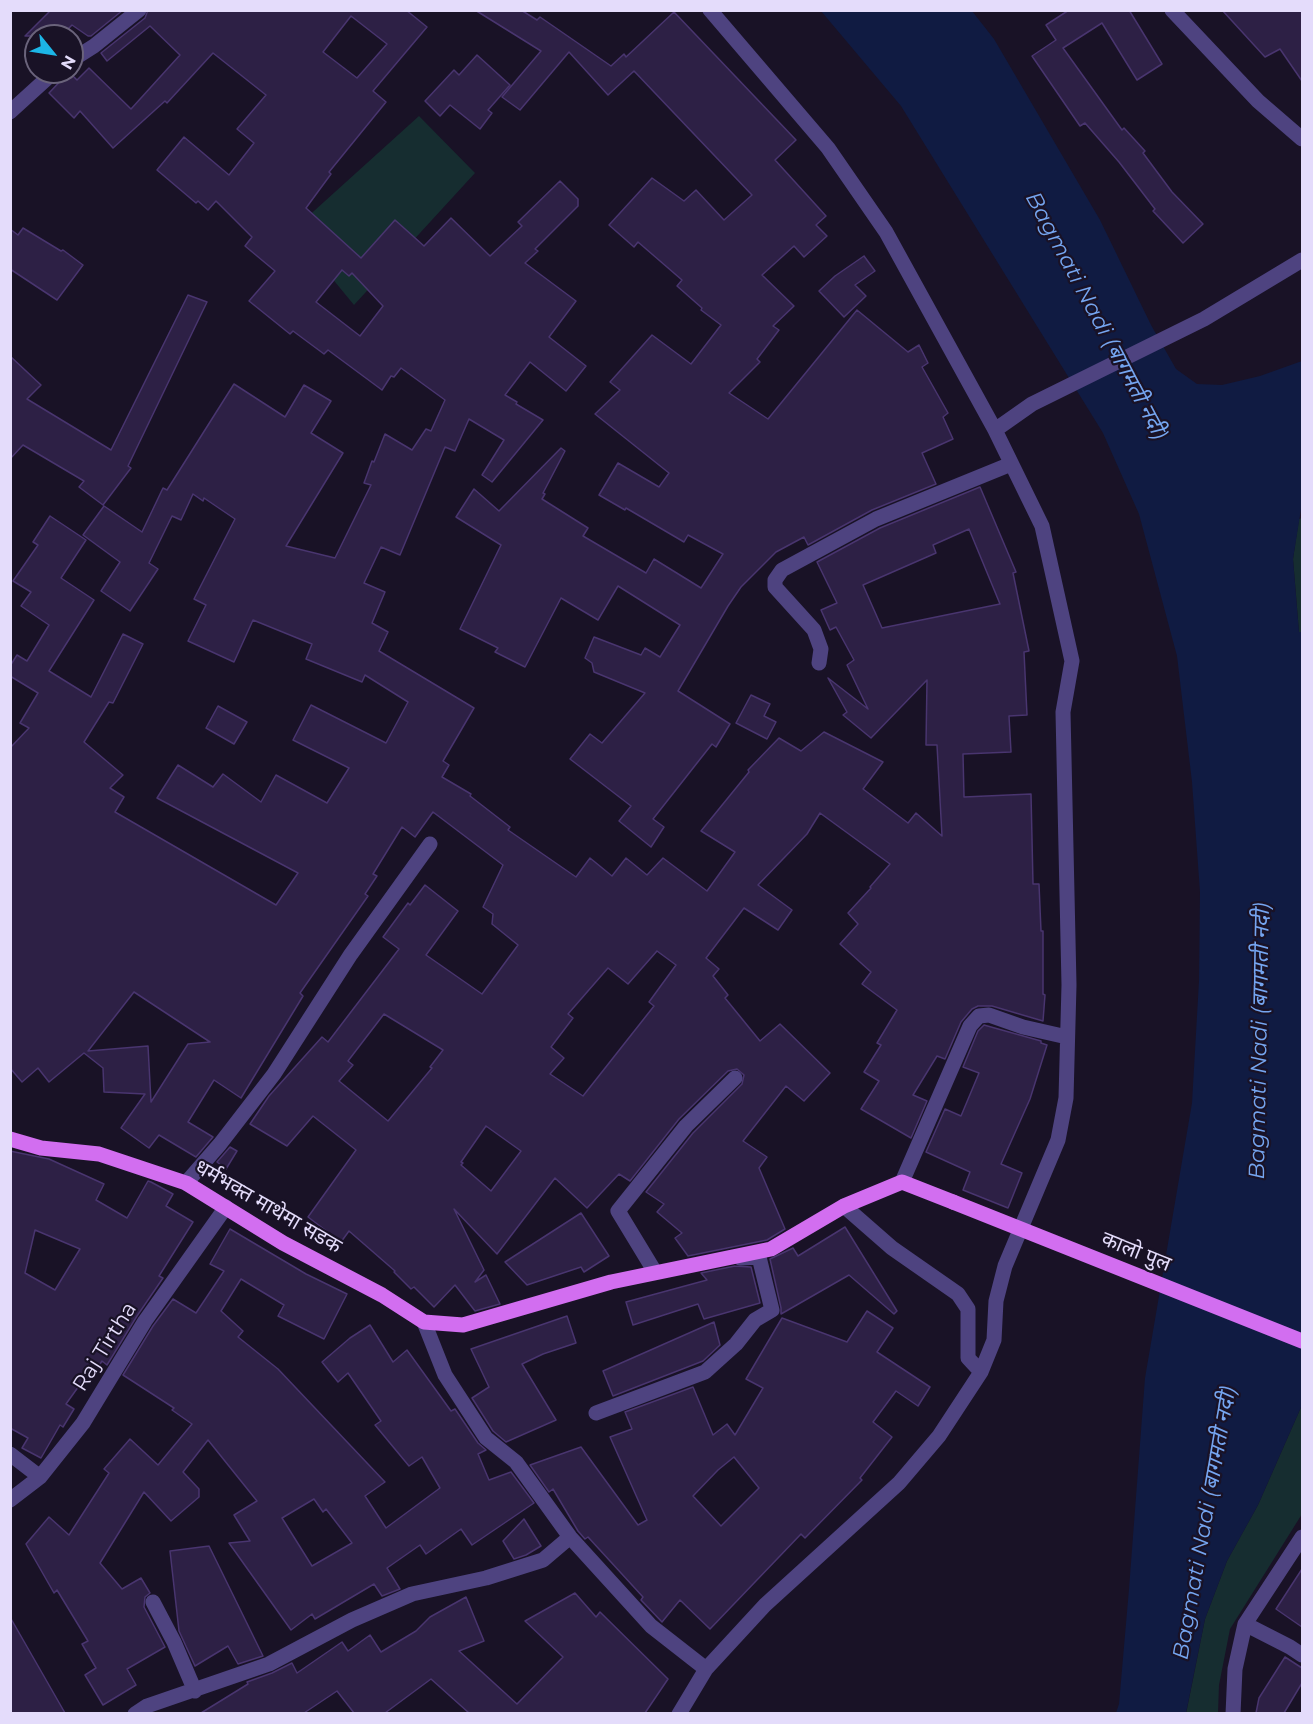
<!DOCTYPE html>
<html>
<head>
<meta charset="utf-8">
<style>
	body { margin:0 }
	#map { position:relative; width:1313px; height:1724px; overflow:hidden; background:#191226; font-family:Montserrat,sans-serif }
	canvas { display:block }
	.frame { position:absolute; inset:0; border:12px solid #e4dcfb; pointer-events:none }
	.north { position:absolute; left:24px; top:24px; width:60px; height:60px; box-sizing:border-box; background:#191226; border:2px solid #6a637b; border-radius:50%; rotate:120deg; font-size:16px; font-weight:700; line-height:24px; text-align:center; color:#e4dcfb }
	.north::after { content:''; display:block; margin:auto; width:21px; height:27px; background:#1cb6e7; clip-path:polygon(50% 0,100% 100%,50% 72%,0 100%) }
</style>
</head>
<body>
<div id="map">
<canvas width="1313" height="1724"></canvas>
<div class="frame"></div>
<div class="north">N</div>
</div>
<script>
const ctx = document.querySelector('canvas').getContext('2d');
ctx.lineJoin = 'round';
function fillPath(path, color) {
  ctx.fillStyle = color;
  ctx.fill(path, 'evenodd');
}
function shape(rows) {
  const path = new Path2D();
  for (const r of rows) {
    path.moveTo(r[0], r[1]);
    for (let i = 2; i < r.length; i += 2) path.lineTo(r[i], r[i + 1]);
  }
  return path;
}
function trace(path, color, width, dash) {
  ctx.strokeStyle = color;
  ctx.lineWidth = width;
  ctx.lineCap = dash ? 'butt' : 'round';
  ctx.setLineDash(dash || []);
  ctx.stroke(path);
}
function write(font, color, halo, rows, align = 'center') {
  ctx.font = font + ' Montserrat,"Noto Sans Devanagari",sans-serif';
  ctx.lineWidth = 4.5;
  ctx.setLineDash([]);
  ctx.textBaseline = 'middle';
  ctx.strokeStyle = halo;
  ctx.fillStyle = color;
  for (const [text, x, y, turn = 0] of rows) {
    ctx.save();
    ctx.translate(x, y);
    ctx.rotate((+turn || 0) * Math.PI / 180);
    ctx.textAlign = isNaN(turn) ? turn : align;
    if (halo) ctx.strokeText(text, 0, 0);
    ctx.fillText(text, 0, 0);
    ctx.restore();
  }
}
fillPath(shape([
	[419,116,475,173,354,305,326,271,283,239],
	[1302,518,1302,632,1299,632,1293,559,1299,519],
	[1302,1405,1302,1514,1230,1629,1219,1685,1218,1713,1186,1714,1205,1619,1227,1561,1258,1505]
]), '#162d30');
fillPath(shape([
	[821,11,972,11,994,39,1100,220,1151,325,1176,369,1197,384,1222,385,1260,376,1302,361,1302,503,1293,559,1299,632,1302,632,1302,1405,1258,1505,1227,1561,1205,1619,1186,1713,1116,1713,1119,1704,1129,1589,1145,1378,1192,1103,1199,981,1200,892,1192,782,1177,656,1139,514,1103,433,901,106]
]), '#101b42');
const building = shape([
	[51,10,123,10,91,36,88,36,72,25,61,36,25,36,51,10],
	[148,10,406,10,427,27,373,91,386,102,329,172,331,174,306,208,361,258,395,220,424,246,451,218,490,256,522,226,518,222,560,181,578,199,578,206,535,249,538,251,525,263,576,301,549,337,586,366,566,391,530,362,505,395,517,402,516,404,543,420,492,482,482,475,504,440,469,419,455,451,445,447,400,555,381,547,364,583,385,592,372,623,388,632,379,651,474,708,443,761,449,765,442,777,471,794,470,796,510,827,508,830,576,877,590,858,612,876,626,858,647,875,663,858,707,891,735,852,701,831,749,772,748,770,779,738,801,751,824,732,883,762,863,789,908,823,916,813,942,836,937,745,926,745,927,680,871,738,843,715,847,712,828,678,868,709,847,665,854,660,836,627,830,630,821,610,837,603,817,562,880,528,980,487,1016,572,1013,573,1029,651,1024,652,1027,715,1009,716,1011,752,963,754,964,797,1031,794,1033,884,1039,884,1041,931,1043,931,1043,994,1045,995,1043,1021,992,1006,978,1006,972,1009,961,1022,945,1059,937,1056,913,1095,927,1101,911,1138,861,1109,879,1081,864,1072,881,1045,877,1043,897,1010,862,984,871,972,840,944,858,924,848,913,871,888,870,887,890,864,820,813,807,834,758,885,792,910,778,930,744,908,706,958,719,969,713,976,728,995,725,998,760,1041,780,1024,830,1073,804,1101,786,1086,743,1141,767,1157,759,1168,785,1229,767,1240,688,1256,675,1238,682,1233,657,1212,664,1204,646,1192,693,1133,742,1084,744,1075,737,1069,728,1071,679,1119,630,1181,619,1174,587,1208,555,1178,497,1254,454,1209,484,1270,475,1282,486,1275,500,1304,475,1311,455,1285,434,1307,414,1287,411,1289,394,1272,395,1271,349,1231,341,1242,308,1217,356,1150,313,1116,287,1146,250,1124,269,1096,322,1037,328,1042,399,949,383,937,408,903,410,905,425,885,458,911,426,955,482,994,518,945,492,924,493,914,483,907,503,865,433,812,415,837,402,827,373,874,377,876,365,894,368,896,300,993,303,996,241,1098,214,1080,188,1122,213,1137,196,1157,159,1135,149,1148,121,1128,145,1094,104,1092,103,1068,84,1053,49,1082,38,1068,22,1082,10,1068,10,748,29,728,20,723,38,693,10,676,10,666,17,655,27,661,49,625,21,606,31,592,13,581,38,545,33,542,50,516,86,540,61,578,94,600,49,671,91,697,123,634,143,644,113,703,109,702,84,742,123,775,110,788,124,797,115,812,276,905,298,873,157,798,178,765,213,787,223,774,261,802,276,775,327,803,349,768,293,740,311,705,386,743,408,702,365,675,362,682,306,659,312,644,253,620,234,662,188,641,206,605,194,599,235,519,204,498,203,501,193,494,181,520,172,516,149,563,158,569,130,611,101,591,120,562,83,535,104,506,142,532,163,488,167,490,234,384,285,417,304,385,331,401,311,433,343,453,286,546,335,558,371,485,364,483,372,461,374,462,385,434,412,450,426,429,431,431,445,400,401,368,394,377,391,376,382,390,328,350,324,354,293,331,290,334,249,301,275,271,245,246,252,237,216,201,208,210,198,201,196,203,157,170,184,137,229,175,254,143,237,129,266,95,213,53,167,103,165,101,113,148,80,111,74,118,49,93,69,72,77,80,89,68,131,109,180,55,150,26,107,61,101,53,145,18,148,10],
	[351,16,387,44,357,78,323,52,351,16],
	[342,270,349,276,352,273,383,306,360,336,316,302,342,270],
	[969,529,1000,604,882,628,863,585,936,553,933,545,969,529],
	[657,951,676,965,649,1002,654,1006,583,1096,550,1074,564,1058,551,1047,573,1018,568,1014,608,968,628,984,657,951],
	[134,992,210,1042,188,1044,151,1102,148,1046,88,1051,134,992],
	[384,1014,443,1050,430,1067,432,1068,388,1121,339,1081,353,1065,348,1061,384,1014],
	[486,1126,521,1151,491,1191,461,1165,463,1163,461,1162,486,1126],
	[475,10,521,10,537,20,540,17,611,66,624,54,626,57,674,12,796,140,775,160,826,216,816,225,827,236,804,257,794,246,762,275,794,306,773,326,779,330,757,359,760,362,729,393,768,419,857,310,908,352,919,345,928,363,922,367,948,413,943,417,953,439,922,453,936,484,872,510,808,545,804,537,776,552,741,587,728,606,678,691,730,724,716,747,712,744,653,819,664,827,651,847,619,821,631,806,570,759,590,734,602,743,645,693,594,672,592,663,585,658,594,637,641,655,645,648,660,657,680,625,618,586,598,620,561,598,525,667,495,652,498,648,460,629,501,545,456,517,474,489,499,511,561,448,565,451,543,493,545,494,542,499,588,528,583,536,646,573,654,559,701,588,723,554,688,535,684,542,626,508,625,510,599,495,618,463,659,487,669,473,595,414,620,390,610,382,652,335,691,364,721,325,701,310,702,308,677,286,682,280,638,242,634,247,609,225,652,178,684,201,696,190,724,220,752,195,634,71,608,95,569,52,520,110,502,97,541,51,475,10],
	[1069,10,1129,10,1162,64,1137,80,1102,23,1063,48,1122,130,1124,128,1145,151,1143,153,1172,192,1203,224,1183,243,1153,211,1155,209,1119,162,1085,123,1080,126,1032,56,1056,40,1046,25,1069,10],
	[1222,10,1302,10,1302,81,1280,49,1265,57,1222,10],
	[477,55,510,85,488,110,492,113,480,129,450,105,440,116,425,101,454,70,459,75,477,55],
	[23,228,61,251,63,250,83,265,57,300,10,269,10,229,18,235,23,228],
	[864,256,875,271,855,285,866,296,844,317,819,291,835,276,864,256],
	[188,295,207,302,128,466,131,468,103,505,79,487,84,481,23,445,10,459,10,356,41,385,27,399,111,450,188,295],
	[751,695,770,704,764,716,776,722,767,739,736,723,751,695],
	[218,706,247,722,234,744,206,728,218,706],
	[984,1025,1041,1041,1041,1043,1047,1045,1030,1099,1001,1164,1022,1173,1008,1208,963,1190,970,1172,926,1152,945,1109,961,1116,979,1073,963,1067,978,1031,984,1025],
	[230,1147,237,1151,226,1169,217,1162,230,1147],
	[10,1151,49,1159,104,1184,96,1200,127,1218,148,1181,151,1182,173,1194,166,1206,193,1222,159,1276,163,1278,137,1316,107,1365,102,1361,93,1375,89,1372,66,1404,74,1409,63,1427,60,1425,41,1458,22,1448,28,1438,10,1428,10,1151],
	[35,1230,80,1249,55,1290,25,1273,35,1230],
	[581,1213,609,1256,584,1272,581,1267,527,1285,505,1262,581,1213],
	[845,1227,897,1311,894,1314,849,1275,781,1314,781,1308,770,1259,793,1248,798,1256,845,1227],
	[230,1229,306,1274,347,1294,324,1339,278,1316,284,1305,241,1279,221,1311,243,1331,238,1337,278,1369,385,1482,365,1496,386,1528,440,1488,422,1457,409,1466,375,1425,381,1421,348,1373,338,1382,322,1362,350,1338,370,1325,393,1362,407,1350,451,1411,455,1409,478,1443,486,1450,478,1454,489,1480,511,1472,534,1503,472,1545,461,1529,426,1554,420,1545,387,1568,400,1589,382,1596,374,1584,315,1619,312,1614,291,1630,229,1543,250,1541,234,1515,257,1501,208,1440,183,1472,199,1489,199,1497,171,1521,144,1492,100,1563,122,1589,141,1578,150,1593,145,1597,144,1607,165,1647,127,1669,136,1685,103,1705,85,1675,96,1668,82,1644,88,1641,57,1590,54,1593,26,1544,49,1517,69,1535,109,1473,104,1469,130,1439,158,1465,192,1424,172,1410,174,1408,123,1375,153,1326,173,1299,196,1313,224,1271,210,1264,230,1229],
	[314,1499,323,1512,326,1509,352,1543,312,1566,282,1518,314,1499],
	[735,1266,751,1267,760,1303,704,1319,698,1304,633,1325,626,1302,707,1280,701,1273,735,1266],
	[867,1311,893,1328,877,1352,930,1387,918,1406,896,1391,873,1422,892,1437,860,1478,862,1480,805,1538,801,1534,710,1629,680,1600,662,1622,641,1600,643,1597,588,1537,585,1539,578,1531,553,1489,549,1492,530,1465,581,1447,638,1525,647,1520,610,1437,632,1429,625,1412,693,1387,713,1435,727,1424,735,1435,763,1388,746,1379,782,1318,847,1342,867,1311],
	[734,1457,759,1488,721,1526,693,1496,718,1470,734,1457],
	[567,1316,576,1343,543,1354,522,1364,556,1420,506,1442,493,1431,472,1398,489,1387,471,1349,567,1316],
	[714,1322,720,1345,703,1361,613,1396,603,1371,714,1322],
	[524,1519,541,1546,526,1555,514,1559,503,1541,524,1519],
	[209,1546,263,1656,238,1664,228,1646,195,1666,179,1631,170,1551,209,1546],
	[1302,1569,1302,1627,1276,1609,1302,1569],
	[575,1593,596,1617,600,1612,668,1679,645,1713,469,1713,431,1679,385,1713,354,1713,337,1691,304,1713,201,1713,248,1684,247,1682,272,1673,292,1663,297,1673,342,1642,348,1651,370,1635,381,1652,416,1631,430,1617,466,1597,484,1641,459,1651,517,1704,563,1657,525,1621,575,1593],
	[10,1617,65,1713,10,1713,10,1617],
	[1285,1657,1302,1668,1302,1683,1284,1713,1256,1713,1259,1698,1285,1657]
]);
fillPath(building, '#2d2045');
trace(building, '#49356f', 1.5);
trace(shape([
	[1172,10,1258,101,1302,139],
	[72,60,94,46,139,10],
	[10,112,54,72],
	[995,430,1032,404,1204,319,1302,260],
	[819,663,821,649,814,630,775,587,775,580,782,570,876,519,1011,464],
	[902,1182,970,1026,979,1016,989,1015,1023,1027,1067,1037],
	[186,1183,220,1144,274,1074,351,954,430,844],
	[844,1206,892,1248,958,1294,968,1309,968,1358,981,1372],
	[655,1272,618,1211,686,1126,735,1078],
	[424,1322,445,1375,486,1438,516,1462,570,1537,651,1626,706,1669],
	[596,1413,705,1372,736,1344,755,1320,772,1310,759,1257,740,1258],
	[10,1454,40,1477],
	[10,1500,40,1477,83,1423,145,1321,226,1207],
	[153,1602,174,1642,195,1691],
	[1245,1624,1290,1647,1302,1655],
	[135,1714,147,1706,269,1664,352,1620,412,1594,486,1578,543,1560,570,1537],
	[679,1714,706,1669,765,1605,899,1483,939,1436,981,1372,994,1340,996,1301,1005,1266,1058,1140,1066,1098,1069,985,1063,712,1072,661,1042,526,995,430,886,232,828,148,710,10],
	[1233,1714,1235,1669,1245,1624,1302,1537]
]), '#4e4380', 15);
trace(shape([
	[10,1139,41,1148,99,1154,186,1183,283,1243,382,1295,424,1322,463,1325,611,1282,771,1249,844,1206,902,1182,953,1202]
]), '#d26ef0', 15);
trace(shape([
	[953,1202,1302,1341]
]), '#d26ef0', 15);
write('21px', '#e4dcfb', '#191226', [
	["धर्मभक्त माथेमा सडक",268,1207,30],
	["कालो पुल",1136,1252,22],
	["Raj Tirtha",105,1347,-58]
]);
write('italic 22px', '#75a5f0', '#191226', [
	["Bagmati Nadi (बागमती नदी)",1096,316,62],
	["Bagmati Nadi (बागमती नदी)",1260,1041,-89],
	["Bagmati Nadi (बागमती नदी)",1205,1523,-80]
]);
</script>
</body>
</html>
